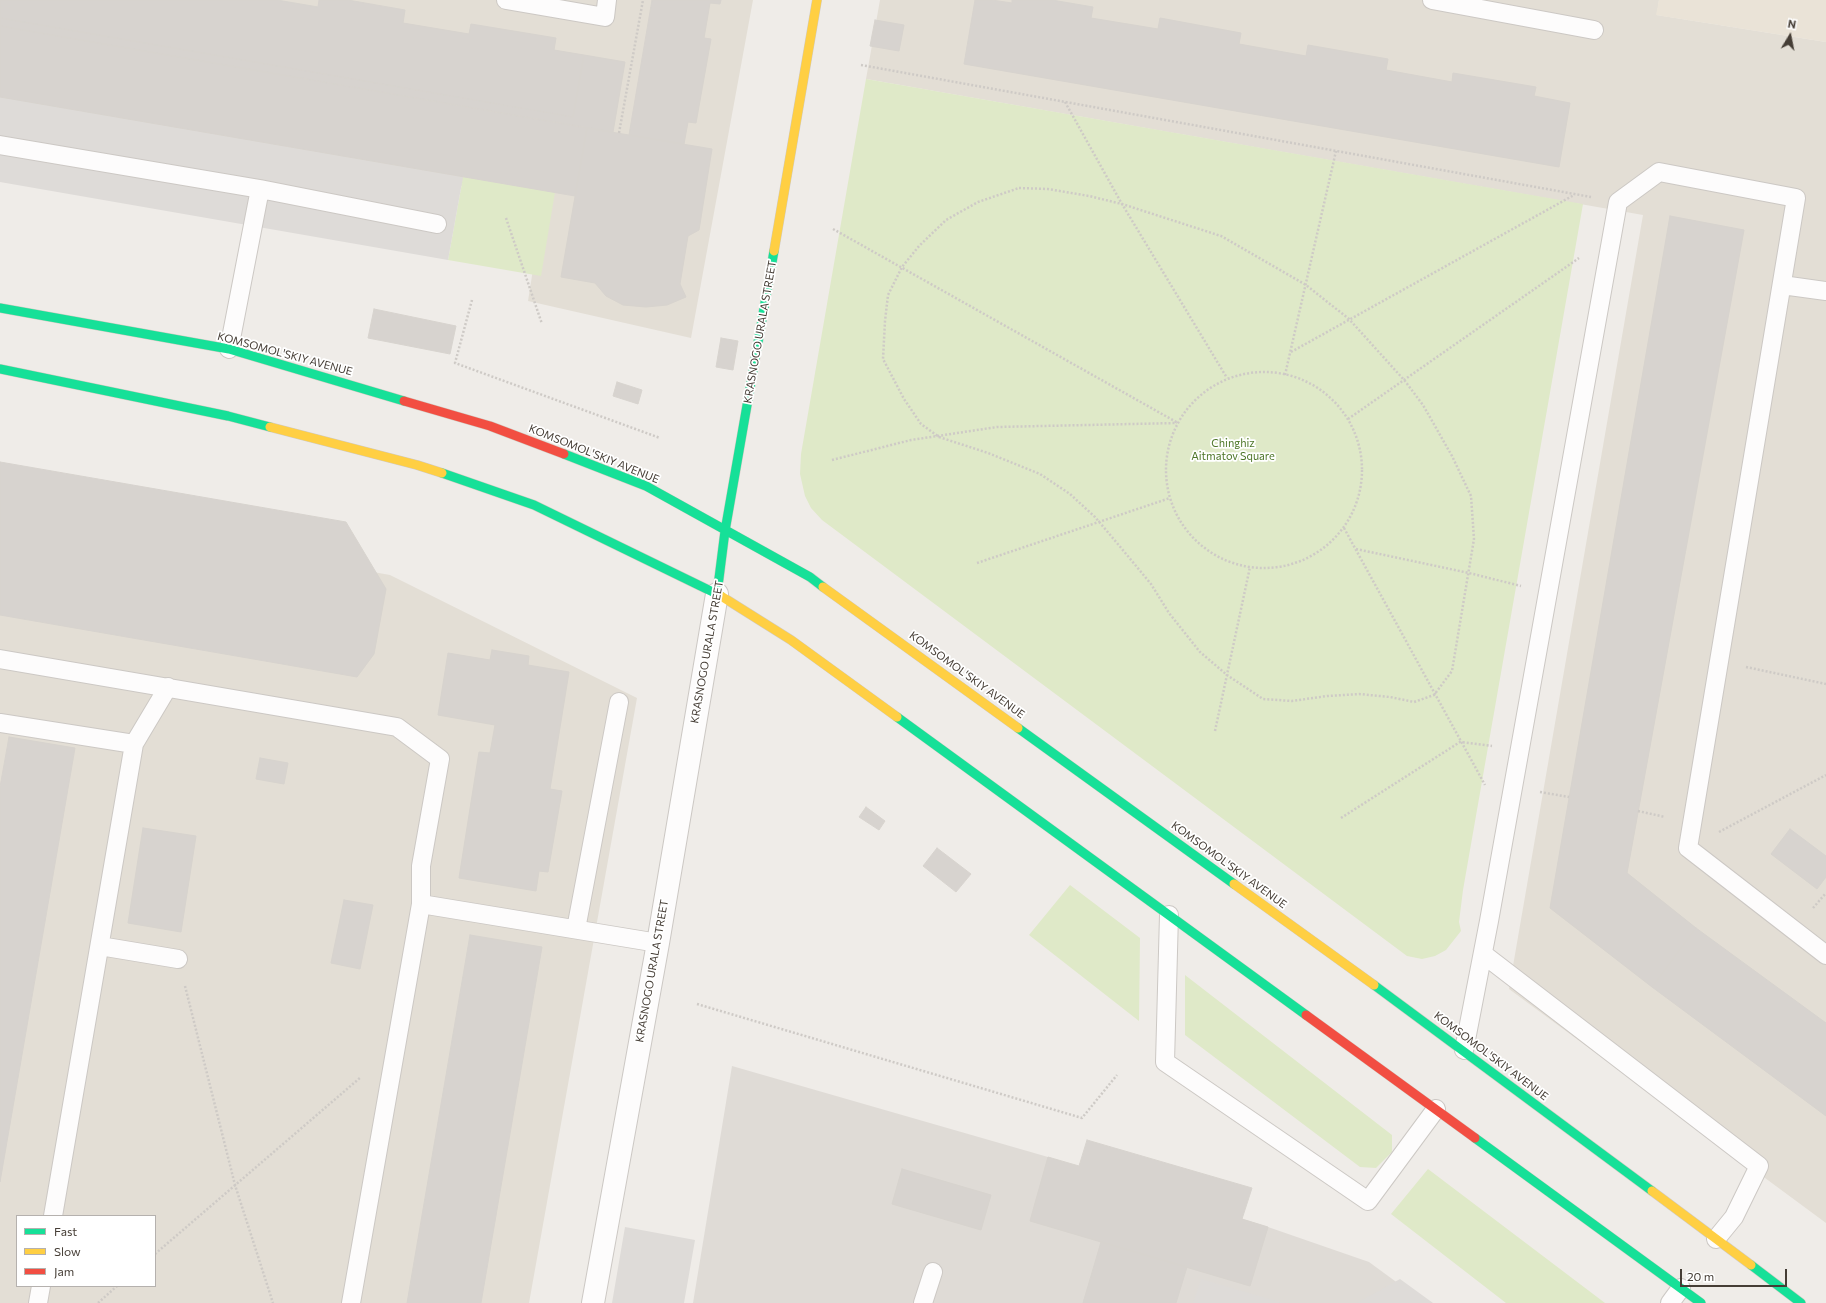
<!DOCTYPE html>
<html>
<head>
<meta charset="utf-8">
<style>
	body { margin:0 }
	#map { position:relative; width:1826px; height:1303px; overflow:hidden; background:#efece8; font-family:Commissioner,sans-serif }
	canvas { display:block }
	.legend { position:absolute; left:16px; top:1215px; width:140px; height:72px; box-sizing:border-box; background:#fff; border:1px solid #b5b1ae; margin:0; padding:5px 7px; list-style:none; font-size:12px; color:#453d35 }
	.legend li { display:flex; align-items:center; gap:8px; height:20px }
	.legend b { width:20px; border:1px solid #b5b1ae }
	.north { position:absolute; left:1770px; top:16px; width:40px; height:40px; -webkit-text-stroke:3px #fff; paint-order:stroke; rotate:10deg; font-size:11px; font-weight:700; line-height:16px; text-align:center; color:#453d35 }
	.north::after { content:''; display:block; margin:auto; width:14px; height:18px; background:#453d35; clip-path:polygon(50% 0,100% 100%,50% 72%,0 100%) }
	.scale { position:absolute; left:1680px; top:1269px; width:107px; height:18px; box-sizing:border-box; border:2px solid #453d35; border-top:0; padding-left:5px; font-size:12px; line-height:14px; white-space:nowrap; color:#453d35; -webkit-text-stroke:3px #fff; paint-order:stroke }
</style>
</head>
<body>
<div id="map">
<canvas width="1826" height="1303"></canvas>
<ul class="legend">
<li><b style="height:5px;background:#16e098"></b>Fast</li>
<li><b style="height:5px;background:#ffcf43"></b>Slow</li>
<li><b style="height:5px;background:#f24e42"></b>Jam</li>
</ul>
<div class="north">N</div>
<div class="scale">20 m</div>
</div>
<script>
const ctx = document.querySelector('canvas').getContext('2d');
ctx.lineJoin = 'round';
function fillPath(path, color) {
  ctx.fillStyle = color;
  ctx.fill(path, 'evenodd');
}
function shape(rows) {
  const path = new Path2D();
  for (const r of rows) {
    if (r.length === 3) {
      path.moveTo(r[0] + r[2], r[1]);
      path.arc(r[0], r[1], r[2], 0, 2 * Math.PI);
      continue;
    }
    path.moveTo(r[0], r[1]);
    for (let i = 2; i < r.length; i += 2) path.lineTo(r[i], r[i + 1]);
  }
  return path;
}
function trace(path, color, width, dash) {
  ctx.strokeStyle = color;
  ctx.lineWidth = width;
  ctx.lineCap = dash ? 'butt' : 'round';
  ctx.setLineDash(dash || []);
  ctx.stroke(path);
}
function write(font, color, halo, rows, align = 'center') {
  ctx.font = font + ' Commissioner,sans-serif';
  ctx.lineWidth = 3.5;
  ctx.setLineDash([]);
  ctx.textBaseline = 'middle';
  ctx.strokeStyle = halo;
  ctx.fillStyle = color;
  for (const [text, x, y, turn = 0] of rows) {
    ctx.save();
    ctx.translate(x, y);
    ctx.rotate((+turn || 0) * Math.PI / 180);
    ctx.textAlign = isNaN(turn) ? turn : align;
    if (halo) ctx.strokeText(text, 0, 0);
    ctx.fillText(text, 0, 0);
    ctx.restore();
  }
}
fillPath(shape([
	[0,0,753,0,691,338,528,301,544,200,0,106],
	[880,0,1659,0,1657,15,1826,42,1826,1223,1509,989,1643,215,866,79],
	[0,506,390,575,637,698,529,1303,0,1303],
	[17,1216,155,1216,155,1286,17,1286]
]), '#e3ded5');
fillPath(shape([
	[732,1066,1048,1157,1268,1227,1369,1262,1425,1303,693,1303]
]), '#dfdbd6');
fillPath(shape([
	[1659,0,1826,0,1826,42,1656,15]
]), '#eae3d7');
fillPath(shape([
	[866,79,1583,204,1463,890,1459,922,1461,931,1446,950,1435,956,1422,959,1407,956,822,520,811,508,805,496,800,474,801,454],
	[463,177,555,192,541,276,448,260],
	[1070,885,1140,938,1139,1021,1029,935],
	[1185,975,1392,1135,1392,1152,1376,1168,1360,1167,1185,1035],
	[1428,1169,1605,1303,1506,1303,1391,1214]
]), '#dfe9c8');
fillPath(shape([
	[0,97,463,177,448,260,0,182],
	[625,1227,695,1240,684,1303,612,1303],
	[1201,1279,1283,1303,1193,1303],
	[1400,1279,1433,1303,1357,1303]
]), '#dedbd8');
const building = shape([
	[0,0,277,0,318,7,319,0,348,0,405,10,403,23,469,34,471,24,556,38,554,50,584,55,573,117,0,18,0,0],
	[652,0,721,0,720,4,710,3,704,38,711,39,696,123,688,122,684,144,629,135,652,0],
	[975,0,992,0,1012,3,1012,0,1052,0,1093,7,1091,18,1158,29,1160,18,1241,33,1239,44,1306,56,1308,45,1388,59,1386,70,1452,82,1453,73,1536,87,1534,96,1570,103,1559,167,964,64,975,0],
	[0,18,573,117,584,55,625,62,613,132,0,26,0,18],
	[875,20,904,25,899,51,870,46,875,20],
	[0,26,587,128,575,196,0,97,0,26],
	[587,128,712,149,699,230,688,236,680,284,686,297,667,305,646,307,623,305,606,296,595,283,561,277,587,128],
	[1670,216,1744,230,1627,873,1696,928,1652,987,1550,908,1670,216],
	[374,309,456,326,450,354,368,338,374,309],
	[721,338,738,341,733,370,716,367,721,338],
	[617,382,642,390,638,404,613,396,617,382],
	[0,462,346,522,386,589,374,654,357,677,0,615,0,462],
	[492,650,529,656,528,665,569,672,550,789,562,791,548,872,539,871,536,891,459,878,479,752,490,753,495,725,438,715,448,653,490,660,492,650],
	[9,737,75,748,0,1182,0,787,9,737],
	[260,758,288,763,284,784,256,779,260,758],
	[866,807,885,821,879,830,859,817,866,807],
	[143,828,196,836,181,932,128,923,143,828],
	[1790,829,1826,856,1826,877,1817,889,1771,854,1790,829],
	[937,848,971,874,956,892,923,866,937,848],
	[344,900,373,905,360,969,331,963,344,900],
	[1696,928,1826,1023,1826,1116,1652,987,1696,928],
	[470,935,542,947,481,1303,407,1303,470,935],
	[1087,1140,1252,1188,1242,1219,1268,1227,1250,1286,1030,1221,1048,1157,1079,1166,1087,1140],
	[902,1169,991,1195,981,1230,892,1204,902,1169],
	[1101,1242,1187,1267,1176,1303,1083,1303,1101,1242]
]);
fillPath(building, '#d7d3cf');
trace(building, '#d7d3ce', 1);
const lane = shape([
	[506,0,605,17,607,0],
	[1432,0,1594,30],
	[0,145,260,189,437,224],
	[1782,285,1826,291],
	[229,349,260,189],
	[0,659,397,727,440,759,421,866,421,904,351,1303],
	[0,723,134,744],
	[421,904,658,943],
	[1169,915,1165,1062,1368,1201,1436,1109],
	[576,929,619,702],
	[100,946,178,959],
	[1483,954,1759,1166,1734,1217,1716,1239],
	[1464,1050,1489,921,1618,202,1659,172,1796,198,1688,848,1826,955],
	[53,1216,134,744,168,687],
	[38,1303,41,1286],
	[923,1303,933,1272],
	[1670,1303,1681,1288]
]);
const street = shape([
	[593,1303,658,943,717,594]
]);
const fast = shape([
	[0,308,229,349,404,401],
	[0,369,228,416,270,427],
	[564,454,646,486,810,577,823,587],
	[442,473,534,505,721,596],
	[717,594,725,531,774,251],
	[897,717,1306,1015],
	[1018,728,1234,884],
	[1374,985,1652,1191],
	[1475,1138,1701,1303],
	[1751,1265,1801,1303]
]);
const slow = shape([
	[774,251,817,0],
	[270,427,417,465,442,473],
	[823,587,1018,728],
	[721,596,791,640,897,717],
	[1234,884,1374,985],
	[1652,1191,1751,1265]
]);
const jam = shape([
	[404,401,490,426,564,454],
	[1306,1015,1475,1138]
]);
trace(lane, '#ccc8c4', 20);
trace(street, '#ccc8c4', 24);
trace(fast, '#d0cac0', 10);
trace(slow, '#d0cac0', 10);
trace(jam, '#d0cac0', 10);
trace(shape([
	[861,65,1591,197],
	[1065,102,1122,204,1227,378],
	[619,133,643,0],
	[1019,188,1048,189,1089,196,1122,204,1221,236,1306,285,1349,319,1405,381,1423,405,1452,456,1471,496,1474,539,1452,671,1434,695,1414,702,1390,697,1359,694,1327,696,1292,701,1263,699,1227,675,1200,652,1169,613,1151,584,1117,543,1095,517,1070,494,1040,474,988,453,939,437,921,424,904,399,883,359,885,321,888,295,902,267,919,246,946,220,978,202,1019,188],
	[506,218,542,324],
	[833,229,1178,423],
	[472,300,455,363,660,438],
	[1291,352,1574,195],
	[1264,470,98],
	[1285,375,1336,151],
	[1348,419,1579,258],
	[832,460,911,440,997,427,1177,423],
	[1344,528,1485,785],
	[1356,549,1469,573,1521,586],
	[977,563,1170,498],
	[1746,667,1826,684],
	[1215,731,1250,567],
	[1540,792,1569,797],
	[1638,811,1665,817],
	[1341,818,1460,742,1492,746],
	[1719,832,1826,775],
	[1813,908,1826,893],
	[185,986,235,1185,273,1303],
	[697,1004,1082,1118,1117,1075],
	[155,1254,361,1077],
	[98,1303,117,1286]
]), '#cecac6', 2.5, [2, 2]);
trace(lane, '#fdfcfc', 18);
trace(street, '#fdfcfc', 22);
trace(fast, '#16e098', 9);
trace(slow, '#ffcf43', 9);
trace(jam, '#f24e42', 9);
write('11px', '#453d35', '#fff', [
	["KRASNOGO URALA STREET",760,332,-80],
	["KOMSOMOL'SKIY AVENUE",285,354,15],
	["KOMSOMOL'SKIY AVENUE",594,454,22],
	["KRASNOGO URALA STREET",707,652,-80],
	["KOMSOMOL'SKIY AVENUE",967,675,36],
	["KOMSOMOL'SKIY AVENUE",1229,865,36],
	["KRASNOGO URALA STREET",652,971,-80],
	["KOMSOMOL'SKIY AVENUE",1491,1056,37]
]);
write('11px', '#4d7628', '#fff', [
	["Chinghiz",1233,443],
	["Aitmatov Square",1233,456]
]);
</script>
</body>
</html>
